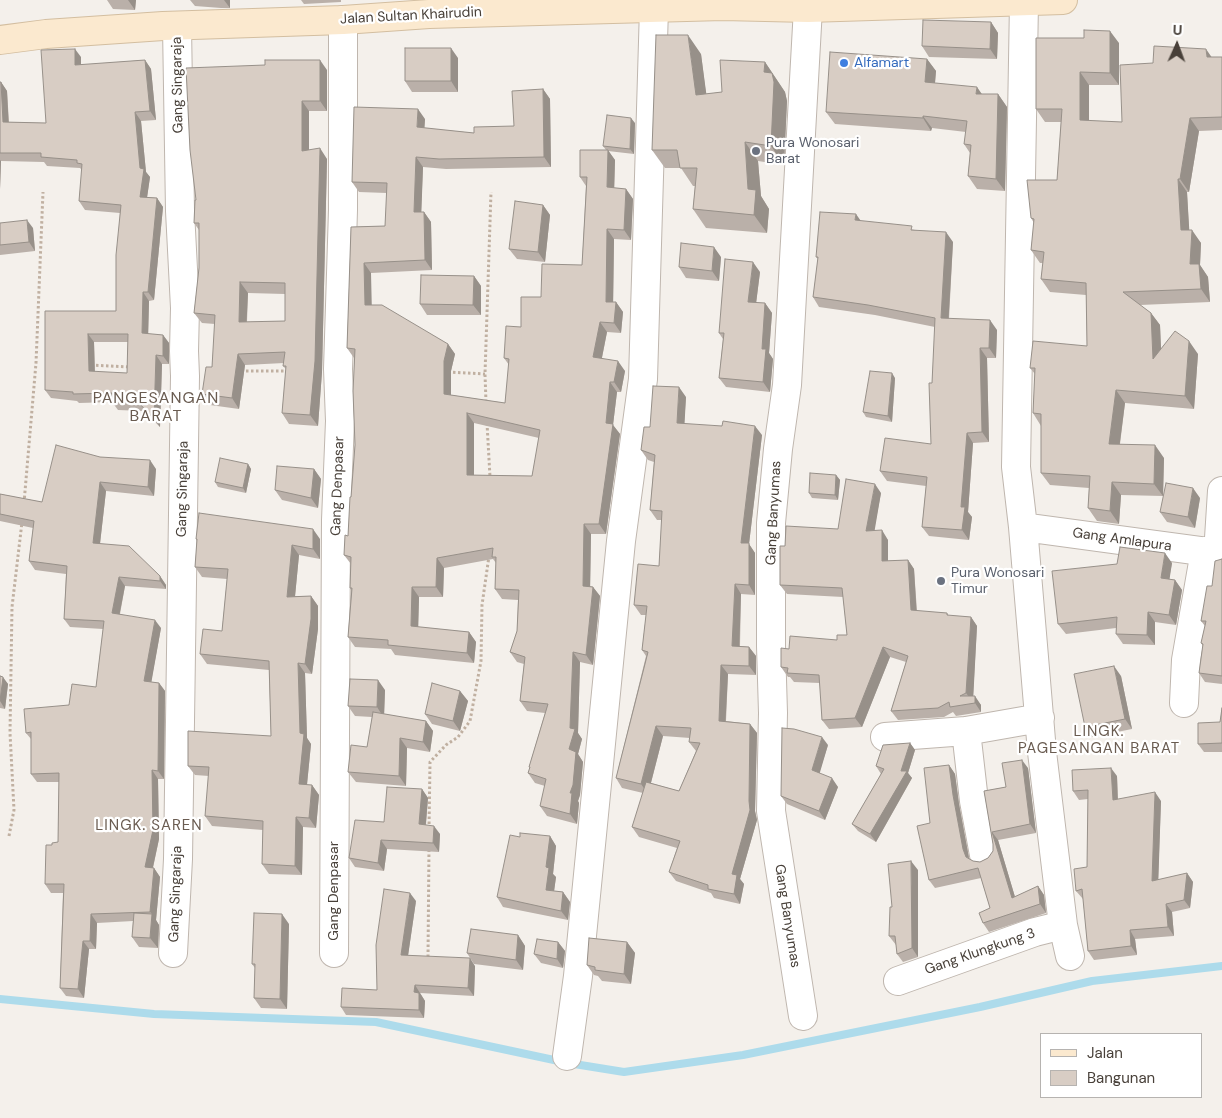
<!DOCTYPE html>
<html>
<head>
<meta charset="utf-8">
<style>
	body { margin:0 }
	#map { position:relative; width:1222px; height:1118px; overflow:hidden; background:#f4f0eb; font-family:"DM Sans",sans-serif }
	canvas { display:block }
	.legend { position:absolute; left:1040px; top:1033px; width:162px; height:65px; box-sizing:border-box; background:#fff; border:1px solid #b6b3b0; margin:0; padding:6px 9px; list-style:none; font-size:15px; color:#484039 }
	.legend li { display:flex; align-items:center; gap:10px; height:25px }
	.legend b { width:25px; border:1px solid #b6b3b0 }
	.north { position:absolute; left:1152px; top:20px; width:50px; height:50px; -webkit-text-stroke:4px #fff; paint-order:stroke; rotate:2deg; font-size:14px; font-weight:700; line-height:20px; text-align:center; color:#484039 }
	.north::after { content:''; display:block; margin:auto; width:18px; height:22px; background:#484039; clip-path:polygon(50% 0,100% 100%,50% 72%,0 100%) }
</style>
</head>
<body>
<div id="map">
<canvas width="1222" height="1118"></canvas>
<ul class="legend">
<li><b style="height:6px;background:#fbe9cf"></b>Jalan</li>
<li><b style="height:14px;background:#d8cdc4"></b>Bangunan</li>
</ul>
<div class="north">U</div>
</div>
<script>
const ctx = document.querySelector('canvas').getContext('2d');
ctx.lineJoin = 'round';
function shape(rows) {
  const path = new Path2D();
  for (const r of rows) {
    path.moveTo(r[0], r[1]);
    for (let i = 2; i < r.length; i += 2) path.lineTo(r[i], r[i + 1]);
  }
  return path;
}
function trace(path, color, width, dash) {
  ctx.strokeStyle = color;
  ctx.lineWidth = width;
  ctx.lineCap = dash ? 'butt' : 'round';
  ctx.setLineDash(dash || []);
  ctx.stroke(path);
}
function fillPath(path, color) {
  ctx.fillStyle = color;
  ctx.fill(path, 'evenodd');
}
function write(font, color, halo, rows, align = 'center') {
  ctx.font = font + ' "DM Sans",sans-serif';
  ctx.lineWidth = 4.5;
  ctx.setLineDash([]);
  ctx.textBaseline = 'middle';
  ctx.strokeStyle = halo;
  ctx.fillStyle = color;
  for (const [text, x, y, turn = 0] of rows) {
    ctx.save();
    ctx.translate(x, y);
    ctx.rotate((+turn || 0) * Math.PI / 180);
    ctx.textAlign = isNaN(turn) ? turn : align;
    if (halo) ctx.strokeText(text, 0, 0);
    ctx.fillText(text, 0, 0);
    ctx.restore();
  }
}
trace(shape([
	[0,999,154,1014,376,1022,568,1063,624,1072,743,1055,980,1007,1092,981,1222,966]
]), '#addbeb', 8);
const street = shape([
	[1024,2,1016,467,1023,527,1042,752,1063,925,1070,956],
	[1023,527,1222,554],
	[1218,554,1222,491],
	[1184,703,1186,660,1205,551],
	[966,731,974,801,984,855],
	[885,737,966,731,1040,718],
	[173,953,178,859,185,376,184,351,185,308,180,211,177,26],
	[334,953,336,520,340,421,338,369,343,210,343,20],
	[898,981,1035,932,1063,925],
	[803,1016,771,811,773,713,771,646,771,523,778,449,787,385,808,8],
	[567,1056,578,976,621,541,643,379,654,8]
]);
const secondary = shape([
	[0,40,46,34,163,26,343,20,429,14,723,6,808,8,1063,0]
]);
trace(street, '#bfb6ae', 30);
trace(secondary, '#d3bea0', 30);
trace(shape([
	[91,365,129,367],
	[241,371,290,371],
	[448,372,485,374],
	[486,402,485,374,491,192],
	[487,423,490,477],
	[24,503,36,363,43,192],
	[429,829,430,762,446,745,458,737,470,721,481,661,482,605,489,556],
	[9,836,14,810,10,733,12,607,22,522],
	[428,957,429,847]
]), '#c0b0a1', 3, [2.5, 2.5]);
trace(street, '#fff', 28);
trace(secondary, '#fbe9cf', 28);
fillPath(shape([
	[107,0,136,0,135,10,113,9],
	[190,0,230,0,230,8,221,8,195,6],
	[301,0,341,0,341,2,304,4],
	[991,22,998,33,997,59,929,57,922,46],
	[1084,38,1119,43,1119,85,1089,85,1089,121,1122,122,1153,63,1212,57,1222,57,1222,130,1199,131,1189,192,1187,192,1189,230,1201,243,1200,265,1208,277,1210,302,1140,305,1151,313,1160,325,1161,349,1198,354,1194,409,1125,403,1120,444,1164,458,1163,496,1121,495,1119,524,1097,521,1088,508,1089,488,1050,485,1041,473,1041,426,1033,413,1035,374,1030,368,1087,346,1086,295,1050,292,1041,279,1043,263,1040,263,1031,250,1034,223,1031,218,1057,180,1061,122,1045,122,1036,109],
	[701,54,706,94,722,92,765,62,785,92,787,101,784,165,758,161,761,196,769,209,767,233,706,228,693,209,695,186,693,186,681,168,665,168,652,150],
	[81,57,81,65,145,60,151,69,156,120,141,121,146,172,150,177,147,197,157,198,163,207,154,300,149,301,148,334,163,335,169,343,169,364,162,364,160,427,144,411,118,410,112,402,79,403,77,401,51,398,45,390,45,311,116,311,120,213,85,210,79,201,82,170,80,168,47,166,44,162,1,161,0,189,0,82,1,82,7,91,9,122,46,123],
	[94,342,128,342,127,373,95,372],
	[458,58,458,92,412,92,405,81],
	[927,59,936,71,935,83,982,94,998,94,1007,107,1005,191,977,189,968,176,970,153,964,144,966,132,932,128,931,131,835,124,826,112],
	[327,70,327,111,309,111,309,150,327,159,322,372,318,426,289,424,282,413,286,369,283,366,284,363,245,365,239,409,210,405,202,394,212,367,215,324,202,323,194,313,199,268,199,230,194,223,196,200],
	[248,293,285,294,285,321,247,322],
	[543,89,550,99,551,167,446,169,423,167,421,212,424,212,431,222,432,270,371,273,371,305,448,344,455,354,451,371,451,395,505,403,509,365,504,358,521,327,541,297,582,265,586,186,580,177,606,150,603,146,635,123,634,154,608,151,615,160,614,188,626,189,633,199,631,240,614,239,613,302,616,302,623,312,621,333,607,332,602,358,625,371,621,392,617,392,613,425,620,434,606,534,591,534,590,586,593,587,600,596,593,665,580,662,578,733,582,739,578,754,583,762,580,795,578,801,579,803,577,824,547,816,540,806,545,786,535,783,528,773,530,768,529,767,545,713,527,711,520,701,524,664,517,662,510,652,517,631,518,600,502,599,495,589,496,563,493,559,444,568,443,597,419,597,418,627,469,632,476,642,474,663,395,655,391,649,355,647,348,637,351,590,350,588,351,564,344,555,348,536,355,445,354,358,347,348,351,227,385,226,387,193,359,192,352,182,425,119,424,128,474,133,514,126],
	[474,423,539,438,532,476,474,475],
	[543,205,550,215,545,262,517,259,509,249],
	[860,221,915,230,953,242,949,319,997,330,996,358,987,358,989,442,973,443,968,512,972,517,969,540,929,536,922,527,926,486,887,481,880,471,931,444,932,383,935,327,875,315,819,307,813,297,818,259,816,257],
	[0,223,33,228,35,251,0,255],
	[721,257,719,281,686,278,679,267],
	[760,272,756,303,765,303,772,313,769,353,773,359,770,392,726,387,719,378,723,339,719,333],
	[474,276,481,286,481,315,427,315,420,304],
	[895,378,892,422,866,417,863,412],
	[686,397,684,424,762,435,749,544,755,553,755,595,741,594,740,646,749,647,756,656,756,675,728,674,726,721,750,724,757,733,755,811,757,820,740,879,744,884,740,904,714,898,711,893,676,881,669,872,677,848,639,837,632,827,643,793,622,788,616,778,646,656,642,650,646,615,641,615,634,605,659,566,662,520,657,520,650,510,654,462,648,460,641,450,650,427],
	[663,736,690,738,689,742,696,751,679,791,651,783],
	[100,457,156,469,154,496,106,491,100,544,160,576,166,585,166,589,125,586,120,614,161,628,151,682,159,683,165,691,164,779,158,779,159,839,153,868,154,868,160,877,156,920,159,925,158,948,139,947,132,937,133,921,97,923,96,949,89,949,84,998,66,996,60,988,63,893,51,893,45,884,52,845,58,842,59,782,37,782,31,774,31,739,26,733,96,687,103,629,70,627,64,619,66,574,35,570,29,561,33,528,0,521,0,494,42,502],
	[248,464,251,469,246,493,218,487,215,482],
	[314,469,321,479,318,508,282,500,275,490],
	[836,475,840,480,838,500,812,498,809,493],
	[881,493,874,530,888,540,888,561,908,560,914,569,917,611,947,613,949,616,971,617,977,626,973,696,981,705,981,712,956,716,953,712,944,717,898,720,891,711,906,662,890,657,862,727,829,729,822,720,820,683,794,682,790,677,788,677,781,667,789,649,837,640,847,635,843,597,787,594,780,585,785,546,838,529],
	[1200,498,1195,528,1167,522,1160,512],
	[196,539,320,539,320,559,299,555,295,596,311,596,318,606,318,629,312,674,305,673,307,738,311,744,307,785,312,785,319,795,316,828,303,827,302,875,269,874,262,864,263,830,212,826,205,816,209,776,195,775,188,766,271,736,269,670,207,664,200,654,222,631,227,579,202,577,195,567,197,541],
	[1222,559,1222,684,1205,682,1199,673,1203,646,1201,643,1205,626,1201,621,1212,586],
	[1172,563,1169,579,1175,580,1182,590,1176,625,1155,622,1155,645,1123,644,1116,634,1116,628,1066,634,1058,624],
	[0,676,8,684,5,709,0,708],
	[1121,676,1132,729,1092,737,1085,727],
	[385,690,384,714,426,721,433,731,430,752,407,748,406,786,356,782,348,772,367,747,372,717,355,716,348,706],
	[460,691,468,701,460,731,432,724,425,714],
	[1222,708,1222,752,1204,752,1198,744,1220,722],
	[910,743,915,750,908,773,912,778,876,842,858,831,852,824,881,774,876,766],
	[828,745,819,773,838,787,825,820,787,804,781,796],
	[949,765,955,774,959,804,969,858,973,861,980,862,988,858,993,851,993,844,984,791,1006,787,1028,768,1036,833,998,840,1015,897,1038,886,1044,895,1046,913,989,932,983,923,990,908,981,878,935,888,929,880,930,823],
	[1117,776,1118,799,1161,801,1158,880,1187,873,1193,882,1190,908,1172,912,1174,936,1135,939,1137,955,1094,960,1088,951,1083,899,1076,891,1087,867,1088,799,1079,800,1073,791],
	[422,789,428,798,426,825,440,834,439,852,387,849,384,871,355,867,349,858,384,822],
	[550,836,556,846,553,874,556,877,554,891,563,892,570,902,568,920,503,907,497,897,520,837],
	[918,870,918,957,903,962,897,954,896,945,889,936],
	[416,901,408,955,475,966,474,996,420,993,425,1001,424,1018,346,1015,341,1007,377,990],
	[289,924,287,1009,261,1008,254,998,255,968,252,964],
	[518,935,525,946,523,970,474,964,467,953],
	[558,942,565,951,563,968,541,963,534,954],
	[627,942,635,953,631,984,602,981,598,976,594,975,587,965]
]), '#bab0a9');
fillPath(shape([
	[128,0,136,0,135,10],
	[224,0,230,0,230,8],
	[991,22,998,33,997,59,990,49],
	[1110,31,1119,43,1119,85,1110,73],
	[688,35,701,54,709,114,696,95],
	[451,48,458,58,458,92,451,81],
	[75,49,81,57,81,74,75,65],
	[1206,49,1215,62,1207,57],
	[927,59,936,71,934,94,925,82],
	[145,60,151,69,156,120,150,111],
	[320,60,327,70,327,111,320,101],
	[765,62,785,92,787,101,784,165,771,146,764,72],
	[1080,72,1089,85,1089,133,1080,120],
	[1,82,7,91,9,131,3,122],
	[977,87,986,100,976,94],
	[543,89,550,99,551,167,544,157],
	[998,94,1007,107,1005,191,996,179],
	[302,101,309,111,309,161,302,151],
	[418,109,425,119,424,137,417,127],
	[135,112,141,121,146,172,150,177,146,205,140,197,140,168],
	[923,116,932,128,931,131,923,118],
	[631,118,635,123,634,154,630,149],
	[1190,118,1199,131,1189,192,1180,179],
	[745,142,758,161,761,196,769,209,767,233,754,215,748,189],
	[320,148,327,159,322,372,318,426,310,415],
	[608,150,615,160,614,197,607,187],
	[416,157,423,167,421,222,414,212],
	[0,160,1,161,0,189],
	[1178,179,1187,192,1190,242,1181,230],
	[626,189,633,199,631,240,624,230],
	[157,198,163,207,154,300,148,292],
	[543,205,550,215,545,262,538,252],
	[424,212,431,222,432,270,425,260],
	[856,214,863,224,855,220],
	[27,220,33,228,35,251,29,242],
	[607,229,614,239,613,312,606,302],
	[1192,230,1201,243,1200,265,1208,277,1210,302,1201,289,1190,264],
	[946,232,953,242,948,328,941,318],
	[714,247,721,257,719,281,712,271],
	[753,262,760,272,755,312,748,302],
	[364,263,371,273,372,315,365,305],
	[474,276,481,286,481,315,473,305],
	[240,282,248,293,246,333,239,322],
	[143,292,149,301,148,342,142,333],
	[616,302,623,312,621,333,614,323],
	[765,303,772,313,769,353,773,359,770,392,763,382,762,349],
	[1151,313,1160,325,1162,372,1153,359],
	[990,320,997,330,996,358,989,348],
	[600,322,607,332,600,367,593,357],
	[88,334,94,342,95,380,89,371],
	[163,335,169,343,169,364,163,356],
	[1189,341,1198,354,1194,409,1185,396],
	[448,344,455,354,451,371,451,404,444,394,444,361],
	[980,348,987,358,989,442,982,432],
	[238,354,245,365,239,409,232,398],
	[156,355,162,364,160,427,154,419],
	[618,361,625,371,621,392,614,382],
	[892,373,895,378,892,422,888,416],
	[610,382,617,392,613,425,620,434,606,534,599,524,606,423],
	[679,387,686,397,684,433,677,423],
	[1116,390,1125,403,1118,457,1109,444],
	[467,413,474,423,474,485,467,475],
	[755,426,762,435,749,544,755,553,755,595,749,585,741,543],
	[967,433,973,443,968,512,972,517,969,540,962,530,961,507],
	[1155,445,1164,458,1163,496,1154,484],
	[150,460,156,469,154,496,148,487],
	[248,464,251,469,246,493,243,488],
	[314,469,321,479,318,508,311,498],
	[836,475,840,480,838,500,835,495],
	[100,482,106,491,99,552,93,543],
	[1112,482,1121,495,1119,524,1110,511],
	[875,484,881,493,873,540,866,531],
	[1193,488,1200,498,1195,528,1188,517],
	[584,524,591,534,590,596,583,586],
	[313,529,320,539,320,559,313,549],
	[882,530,888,540,888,571,882,561],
	[292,545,299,555,294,607,287,597],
	[1165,553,1172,563,1168,589,1161,578],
	[437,558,444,568,443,597,436,587],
	[908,560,914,569,917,619,911,610],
	[160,576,166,585,166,589,160,581],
	[119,577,125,586,118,622,112,613],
	[1175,580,1182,590,1176,625,1169,615],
	[735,584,741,594,739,656,732,646],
	[412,587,419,597,418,636,411,626],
	[593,587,600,596,593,665,586,655],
	[311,596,318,606,318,629,312,674,305,664],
	[1148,612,1155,622,1155,645,1147,635],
	[971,617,977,626,973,702,966,693],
	[155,620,161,628,150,690,144,681],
	[469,632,476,642,474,663,467,653],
	[749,647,756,656,756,675,749,666],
	[883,647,890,657,862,727,855,718],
	[573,652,580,662,578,733,582,739,578,754,583,762,580,795,578,801,579,803,577,824,570,814,569,749,570,728],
	[298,663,305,673,307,738,311,744,306,794,299,784,300,733],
	[721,665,728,674,725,731,719,721],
	[1114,666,1121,676,1132,729,1125,719],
	[3,677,8,684,5,709,0,701],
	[378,680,385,690,384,718,377,707],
	[159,683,165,691,164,779,158,771],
	[460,691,468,701,460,731,453,721],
	[975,696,981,705,981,712,975,703],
	[426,721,433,731,430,752,423,742],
	[750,724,757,733,755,811,757,820,740,879,744,884,740,904,734,894,732,874,749,801],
	[656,726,663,736,648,794,641,784],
	[822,737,828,745,818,779,812,770],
	[400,738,407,748,406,786,399,776],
	[910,743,915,750,908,773,912,778,876,842,870,834,901,771],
	[1022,760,1028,768,1036,833,1030,824],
	[949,765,955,774,959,804,969,858,966,857,963,849,953,795],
	[1111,768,1117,776,1118,808,1113,800],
	[152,770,158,779,159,839,151,876,145,867],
	[832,778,838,787,825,820,819,811],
	[312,785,319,795,316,828,309,818],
	[422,789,428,798,425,833,419,824],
	[1155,792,1161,801,1158,890,1152,881],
	[296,817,303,827,302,875,295,866],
	[434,826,440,834,439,852,433,843],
	[992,832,998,840,1018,907,1012,898],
	[550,836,556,846,553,874,556,877,553,899,546,890,546,867],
	[381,840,387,849,384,871,378,863],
	[911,861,918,870,918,957,912,948],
	[154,868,160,877,156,920,159,925,158,948,150,938,152,914,150,912],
	[1187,873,1193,882,1190,908,1184,900],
	[1038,886,1044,895,1046,913,1040,904],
	[563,892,570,902,568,920,561,911],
	[410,893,416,901,407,963,401,955],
	[1166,904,1172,912,1174,936,1168,927],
	[91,914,97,923,96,949,90,941],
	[282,914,289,924,287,1009,280,999],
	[1130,930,1135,939,1137,955,1131,946],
	[518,935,525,946,523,970,516,960],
	[83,941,89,949,84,998,78,989],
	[558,942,565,951,563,968,557,959],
	[627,942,635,953,631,984,624,974],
	[470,958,475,966,474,996,468,988],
	[415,985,425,1001,424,1018,419,1010,414,992]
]), '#979089');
const building = shape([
	[923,20,991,22,990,49,922,46,923,20],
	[1084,30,1110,31,1110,73,1080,72,1080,120,1122,122,1120,65,1153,63,1154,46,1206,49,1207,57,1222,57,1222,117,1190,118,1180,179,1178,179,1181,230,1192,230,1190,264,1199,264,1201,289,1123,292,1151,313,1153,359,1175,331,1189,341,1185,396,1116,390,1109,444,1155,445,1154,484,1112,482,1110,511,1088,508,1090,476,1041,473,1041,414,1033,413,1035,368,1030,368,1033,341,1087,346,1086,283,1041,279,1044,252,1031,250,1034,219,1031,218,1027,180,1057,180,1062,109,1036,109,1036,38,1084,38,1084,30],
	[656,35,688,35,696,95,722,92,720,60,765,62,764,72,772,73,774,82,771,146,745,142,748,189,756,190,754,215,693,209,697,168,680,168,677,150,652,150,656,35],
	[405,48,451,48,451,81,405,81,405,48],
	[75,49,75,65,145,60,150,111,135,112,140,168,144,169,140,197,157,198,148,292,143,292,142,333,163,335,163,356,156,355,154,419,138,402,112,401,112,393,73,394,73,392,45,390,45,311,116,311,116,255,121,205,79,201,82,164,77,163,77,160,41,157,41,153,0,153,0,82,1,82,3,122,46,123,41,50,75,49],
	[88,334,128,334,127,373,89,371,88,334],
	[830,52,927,59,925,82,977,87,976,94,998,94,996,179,968,176,971,145,964,144,967,121,923,116,923,118,826,112,830,52],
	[265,60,320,60,320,101,302,101,302,151,320,148,315,361,310,415,282,413,286,366,283,366,285,352,238,354,232,398,202,394,206,367,212,367,215,315,194,313,199,268,199,223,194,223,195,200,196,200,190,150,186,68,265,65,265,60],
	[240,282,285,283,285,321,239,322,240,282],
	[543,89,544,157,439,159,416,157,414,212,424,212,425,260,364,263,365,305,382,305,448,344,444,361,444,394,505,403,509,359,504,358,506,326,521,327,521,297,541,297,542,264,582,265,587,177,580,177,580,150,608,150,607,187,626,189,624,230,607,229,606,302,616,302,614,323,600,322,593,357,618,361,614,382,610,382,606,423,613,424,599,524,584,524,583,586,593,587,586,655,573,652,570,728,575,729,569,749,576,752,573,785,570,793,572,793,570,814,540,806,546,779,528,773,530,767,529,767,548,704,520,701,525,657,510,652,517,631,519,590,495,589,496,557,492,557,493,548,437,558,436,587,412,587,411,626,469,632,467,653,388,645,388,640,348,637,352,588,350,588,351,557,344,555,345,535,348,536,350,497,351,497,355,445,353,391,355,349,347,348,351,227,385,226,387,183,352,182,354,107,418,109,417,127,474,133,474,127,514,126,512,91,543,89],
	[467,413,540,430,532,476,467,475,467,413],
	[607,115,631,118,630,149,603,146,607,115],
	[515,201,543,205,538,252,509,249,515,201],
	[820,212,856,214,855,220,912,226,911,230,946,232,941,318,990,320,989,348,980,348,982,432,967,433,961,507,965,507,962,530,922,527,927,477,880,471,885,438,931,444,929,383,932,383,935,318,868,305,813,297,818,257,816,257,820,212],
	[27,220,29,242,0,245,0,223,27,220],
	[681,243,714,247,712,271,679,267,681,243],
	[725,259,753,262,748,302,765,303,762,349,766,349,763,382,719,378,724,333,719,333,725,259],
	[421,275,474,276,473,305,420,304,421,275],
	[870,371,892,373,888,416,863,412,870,371],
	[653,386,679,387,677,423,722,426,723,421,755,426,741,543,749,543,749,585,735,584,732,646,749,647,749,666,721,665,719,721,750,724,749,801,750,810,732,874,737,875,734,894,708,889,708,885,669,872,680,841,632,827,646,782,679,791,700,743,689,742,691,728,656,726,641,784,616,778,648,652,642,650,647,606,634,605,638,564,659,566,662,511,650,510,655,455,641,450,644,427,650,427,653,386],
	[56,445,100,457,150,460,148,487,100,482,93,543,129,546,160,576,160,581,119,577,112,613,155,620,144,681,159,683,158,771,152,770,153,830,145,867,154,868,150,912,91,914,90,941,83,941,78,989,60,988,64,884,45,884,46,845,52,845,52,843,58,842,59,773,31,774,31,732,26,733,24,709,69,705,72,684,96,687,104,621,64,619,67,566,29,561,34,521,0,514,0,494,42,502,56,445],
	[220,458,248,464,243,488,215,482,220,458],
	[277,466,314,469,311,498,275,490,277,466],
	[810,473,836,475,835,495,809,493,810,473],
	[846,479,875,484,866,531,882,530,882,561,908,560,911,610,947,613,947,615,971,617,966,693,960,696,975,696,975,703,950,707,949,702,938,708,891,711,908,656,883,647,855,718,822,720,819,675,787,673,788,668,781,667,781,648,789,649,790,636,837,640,837,635,847,635,842,588,780,585,780,546,785,546,786,526,838,529,846,479],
	[1166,483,1193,488,1188,517,1160,512,1166,483],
	[199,513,313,529,313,549,292,545,287,597,311,596,311,619,305,664,298,663,300,733,304,734,299,784,312,785,309,818,296,817,295,866,262,864,263,821,205,816,209,767,188,766,188,731,271,736,269,661,200,654,203,629,222,631,228,569,195,567,197,539,196,539,199,513],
	[1120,547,1165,553,1161,578,1175,580,1169,615,1148,612,1147,635,1116,634,1117,617,1058,624,1052,571,1117,564,1120,547],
	[1222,559,1222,676,1199,673,1203,644,1201,643,1206,621,1201,621,1207,586,1212,586,1215,561,1222,559],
	[1114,666,1125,719,1085,727,1074,674,1114,666],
	[0,676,3,677,0,701,0,676],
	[350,679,378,680,377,707,348,706,350,679],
	[432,683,460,691,453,721,425,714,432,683],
	[1222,708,1222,743,1198,744,1198,723,1220,722,1222,708],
	[373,712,426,721,423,742,400,738,399,776,348,772,351,745,367,747,373,712],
	[782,728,794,729,822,737,812,770,832,778,819,811,781,796,782,728],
	[910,743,901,771,907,771,870,834,852,824,884,769,876,766,883,745,910,743],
	[1022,760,1030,824,992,832,1012,898,1038,886,1040,904,983,923,979,913,990,908,978,868,929,880,917,826,930,823,924,768,949,765,953,795,963,849,966,857,973,861,980,862,988,858,993,851,993,844,984,791,1006,787,1002,763,1022,760],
	[1111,768,1113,800,1155,792,1152,881,1187,873,1184,900,1166,904,1168,927,1130,930,1131,946,1088,951,1082,889,1076,891,1074,869,1087,867,1088,790,1073,791,1072,770,1111,768],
	[387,787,422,789,419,824,434,826,433,843,381,840,378,863,349,858,355,820,384,822,387,787],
	[520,833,550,836,546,867,549,868,546,890,563,892,561,911,497,897,510,835,520,837,520,833],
	[911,861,912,948,897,954,895,936,889,936,890,907,892,907,888,864,911,861],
	[384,889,410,893,401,955,470,958,468,988,415,985,414,992,419,993,419,1010,341,1007,342,988,377,990,376,945,384,889],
	[134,913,152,914,150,938,132,937,134,913],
	[254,913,282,914,280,999,254,998,255,964,252,964,254,913],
	[471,929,518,935,516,960,467,953,471,929],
	[589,938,627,942,624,974,595,970,595,967,587,965,589,938],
	[537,939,558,942,557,959,534,954,537,939]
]);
fillPath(building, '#d8cdc4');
trace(building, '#979089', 1);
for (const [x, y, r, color] of [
	[844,63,5,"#3f7fe0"],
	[756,151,5,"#6b7280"],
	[941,581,5,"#6b7280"]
]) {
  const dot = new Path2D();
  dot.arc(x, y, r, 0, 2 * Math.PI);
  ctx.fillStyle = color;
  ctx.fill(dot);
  trace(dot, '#fff', 2);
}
write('14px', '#484039', '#fff', [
	["Jalan Sultan Khairudin",411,16,-3],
	["Gang Singaraja",178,85,-91],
	["Gang Denpasar",338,486,-88],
	["Gang Singaraja",183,489,-89],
	["Gang Banyumas",774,513,-87],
	["Gang Amlapura",1122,540,8],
	["Gang Denpasar",334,891,-90],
	["Gang Singaraja",176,894,-88],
	["Gang Banyumas",787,916,81],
	["Gang Klungkung 3",980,952,-19]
]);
write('14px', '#366cbe', '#fff', [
	["Alfamart",854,63]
], 'left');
write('14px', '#5b616d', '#fff', [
	["Pura Wonosari",766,143],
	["Barat",766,159],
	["Pura Wonosari",951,573],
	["Timur",951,589]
], 'left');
ctx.letterSpacing = '1px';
write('15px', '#6a5c51', '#fff', [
	["LINGK.",1099,732],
	["PAGESANGAN BARAT",1099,749],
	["LINGK. SAREN",149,826]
]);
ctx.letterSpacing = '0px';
ctx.letterSpacing = '1px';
write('16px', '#6a5c51', '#fff', [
	["PANGESANGAN",156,399],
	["BARAT",156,417]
]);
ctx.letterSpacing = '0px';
</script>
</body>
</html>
